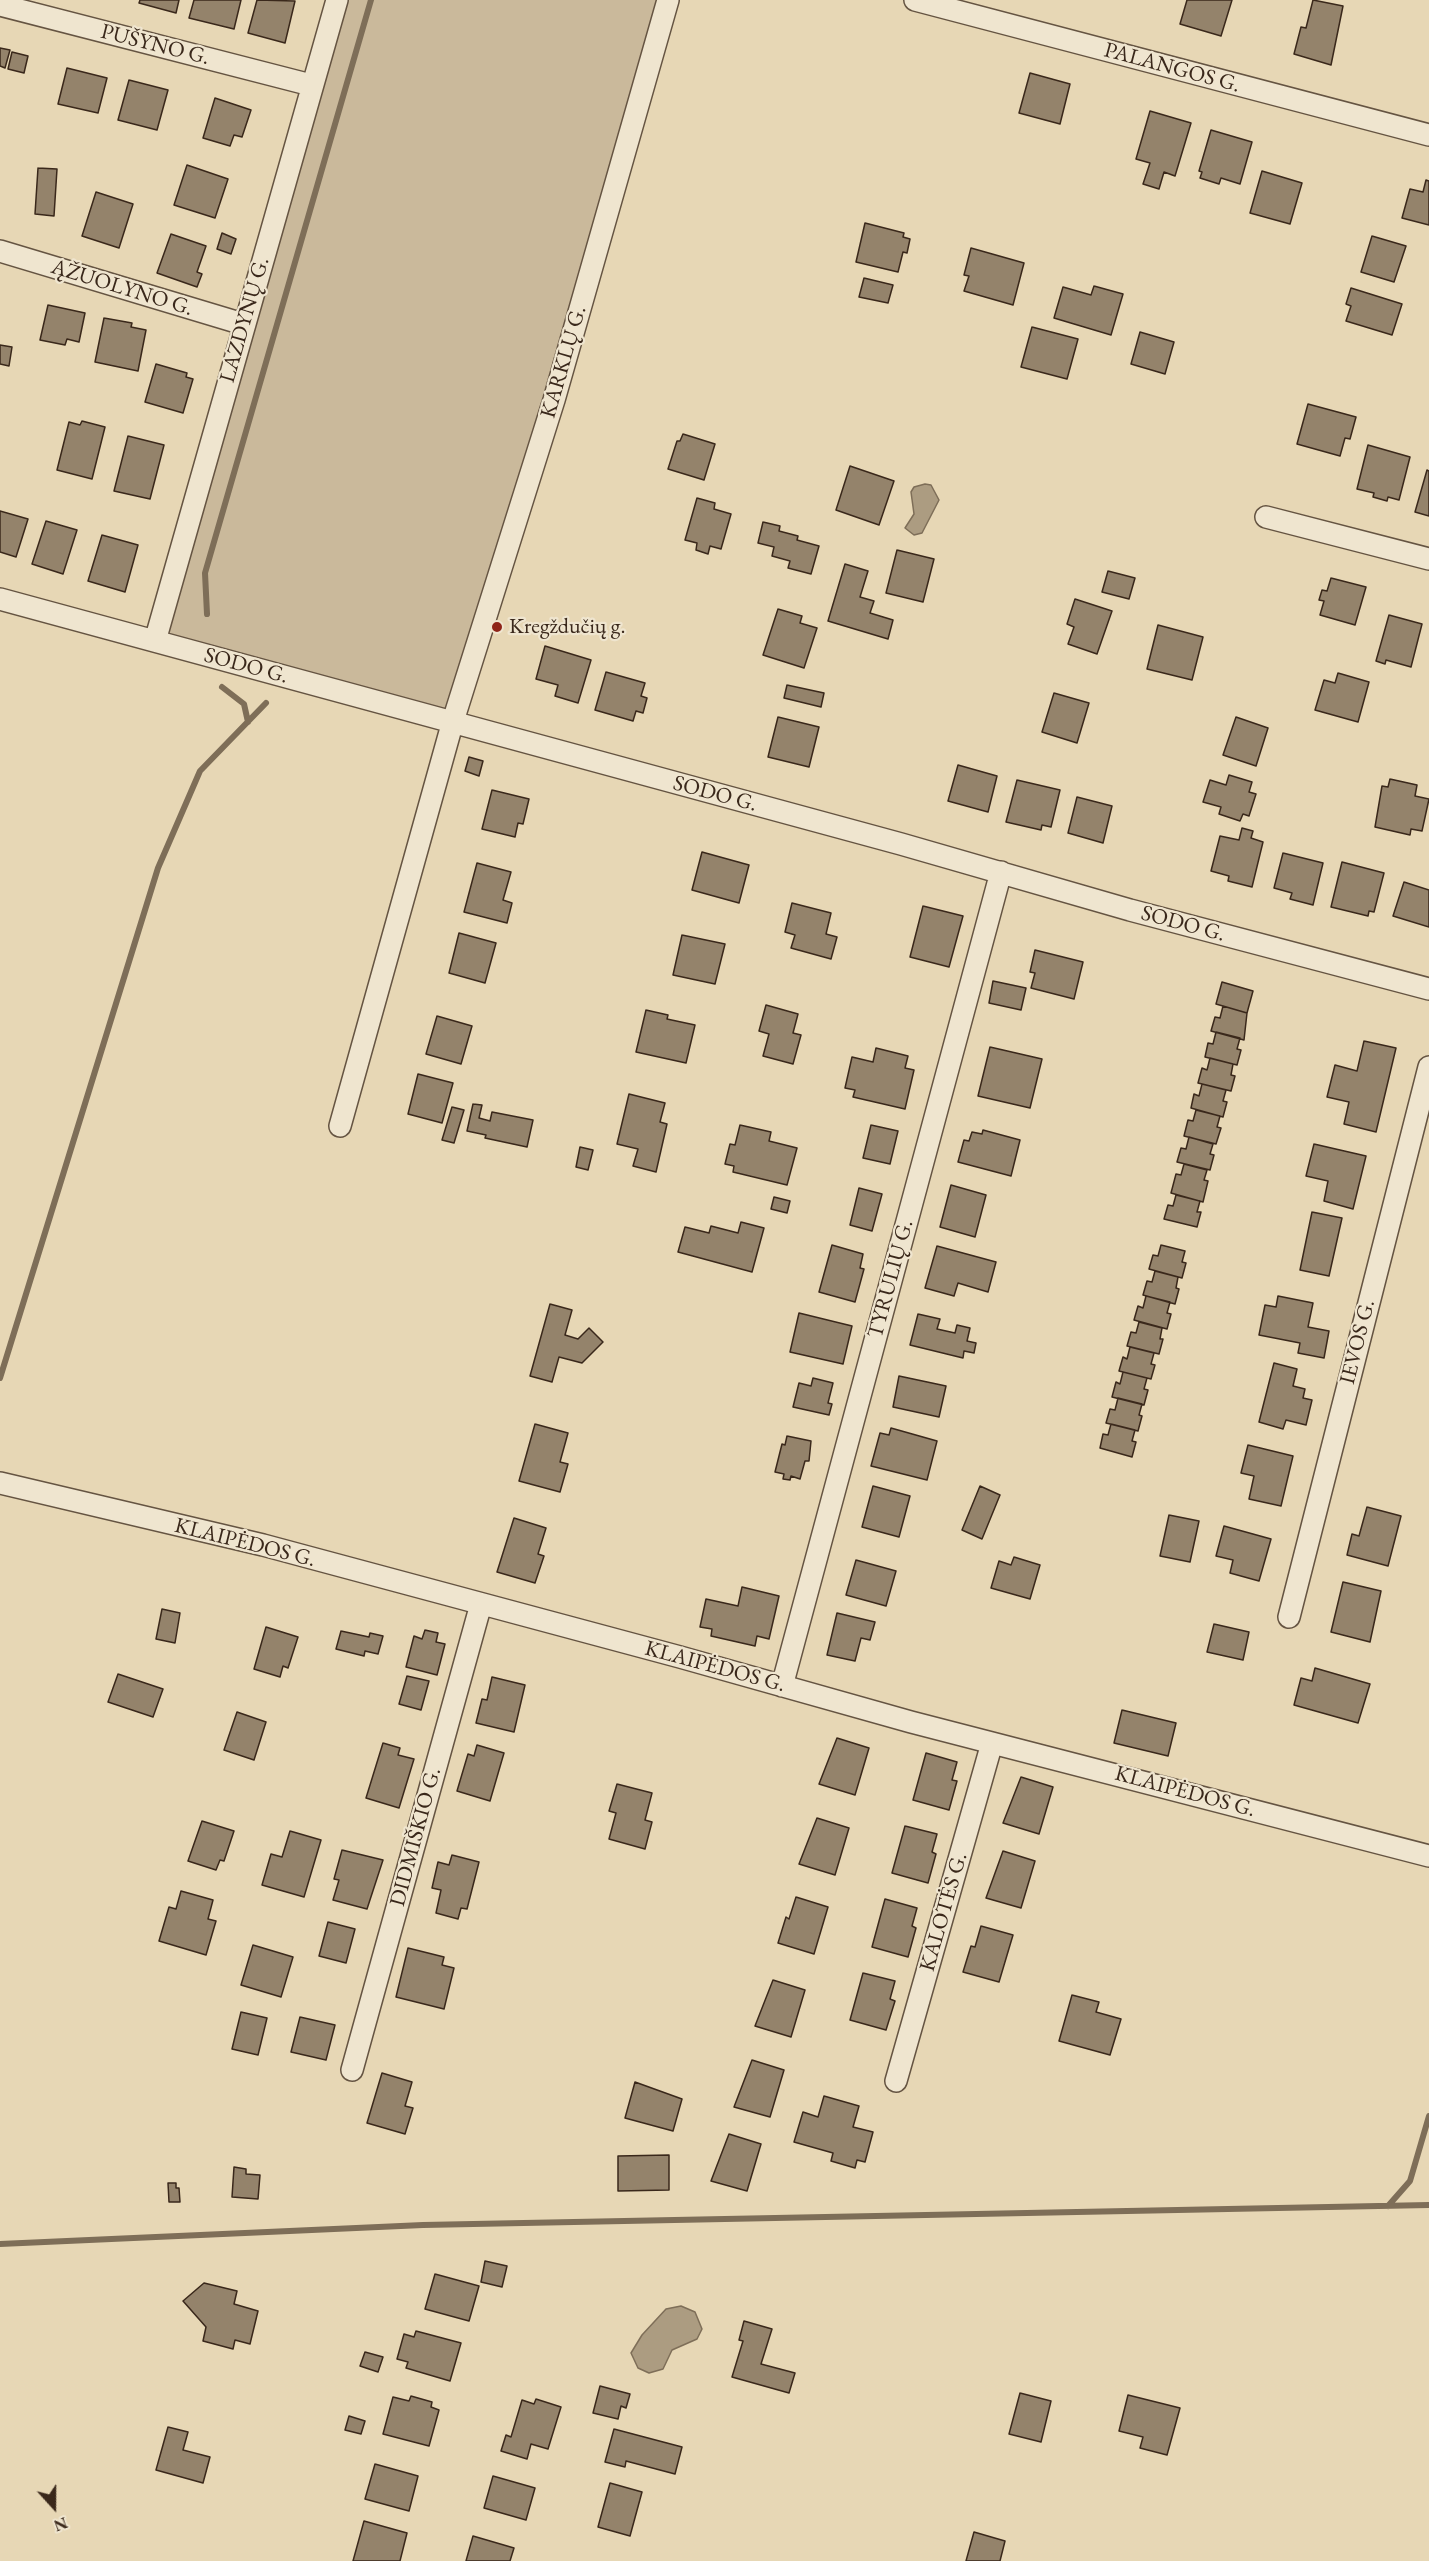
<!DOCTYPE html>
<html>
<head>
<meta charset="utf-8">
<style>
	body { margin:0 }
	#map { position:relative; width:1429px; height:2561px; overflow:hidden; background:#e7d7b5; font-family:"EB Garamond",serif }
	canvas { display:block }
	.north { position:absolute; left:24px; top:2477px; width:60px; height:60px; -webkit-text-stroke:4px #efe5cf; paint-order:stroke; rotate:159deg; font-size:16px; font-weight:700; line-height:24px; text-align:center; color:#3a281b }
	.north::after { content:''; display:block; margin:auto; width:21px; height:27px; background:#3a281b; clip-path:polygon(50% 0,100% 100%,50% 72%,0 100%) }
</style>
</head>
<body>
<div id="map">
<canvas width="1429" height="2561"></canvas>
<div class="north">N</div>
</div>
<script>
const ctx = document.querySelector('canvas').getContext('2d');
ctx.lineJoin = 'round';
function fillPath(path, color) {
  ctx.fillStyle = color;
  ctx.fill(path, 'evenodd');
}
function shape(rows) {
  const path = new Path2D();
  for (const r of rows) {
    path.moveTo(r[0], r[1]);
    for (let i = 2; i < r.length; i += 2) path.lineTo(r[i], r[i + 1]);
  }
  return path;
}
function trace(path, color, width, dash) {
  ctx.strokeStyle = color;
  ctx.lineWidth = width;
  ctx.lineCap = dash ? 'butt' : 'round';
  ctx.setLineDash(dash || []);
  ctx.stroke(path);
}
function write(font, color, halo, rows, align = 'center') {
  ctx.font = font + ' "EB Garamond",serif';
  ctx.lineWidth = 4.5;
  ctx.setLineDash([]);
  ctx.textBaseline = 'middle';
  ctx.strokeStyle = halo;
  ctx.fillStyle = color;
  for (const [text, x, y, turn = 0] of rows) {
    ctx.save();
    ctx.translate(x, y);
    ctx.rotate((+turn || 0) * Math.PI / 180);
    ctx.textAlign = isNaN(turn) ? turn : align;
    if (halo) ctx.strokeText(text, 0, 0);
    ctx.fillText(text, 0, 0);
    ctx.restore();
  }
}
fillPath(shape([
	[337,0,668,0,453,721,155,641]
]), '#cab99b');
const water = shape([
	[925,484,931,485,939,500,922,533,914,535,905,528,914,514,911,492,914,487,925,484],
	[681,2306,695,2312,702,2329,697,2339,672,2350,663,2369,649,2373,638,2368,631,2353,642,2335,666,2309,681,2306]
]);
fillPath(water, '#ac9c81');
trace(water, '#7e6e58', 1.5);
trace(shape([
	[207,614,205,573,371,0],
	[222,687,244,704,248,722],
	[0,1378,158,868,200,771,266,703],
	[1388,2206,1410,2181,1429,2116],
	[0,2244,423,2225,1429,2205]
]), '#7e6e58', 6);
const building = shape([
	[140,0,179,0,176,13,139,3,140,0],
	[194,0,241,0,234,29,189,18,194,0],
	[257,0,295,1,285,43,248,33,257,0],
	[1187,0,1232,0,1221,36,1180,24,1187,0],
	[1313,0,1343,6,1331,65,1294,54,1301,27,1306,28,1313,0],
	[0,48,10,50,5,68,0,66,0,48],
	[12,52,28,56,24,73,8,69,12,52],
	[67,68,107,78,98,113,58,104,67,68],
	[1030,73,1070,84,1060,124,1019,113,1030,73],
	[129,80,168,90,157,130,118,120,129,80],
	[215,98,251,110,242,137,234,135,230,146,203,138,215,98],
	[1150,111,1191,123,1175,176,1164,172,1159,189,1143,184,1150,163,1136,159,1150,111],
	[1211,130,1252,142,1240,184,1221,178,1219,184,1200,178,1202,172,1199,171,1211,130],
	[187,165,228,179,215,218,174,205,187,165],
	[38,168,57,169,54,216,35,214,38,168],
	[1262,171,1302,183,1290,224,1250,213,1262,171],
	[1426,180,1429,181,1429,225,1402,218,1410,189,1423,192,1426,180],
	[96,192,133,204,119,248,82,236,96,192],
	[865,223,904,233,903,237,910,239,907,253,903,252,898,272,856,262,865,223],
	[222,233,236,239,231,254,217,249,222,233],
	[171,234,206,246,197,272,202,274,197,287,157,273,171,234],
	[1372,236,1406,246,1394,282,1361,272,1372,236],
	[971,248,1024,263,1013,305,964,291,969,276,964,275,971,248],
	[864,278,893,285,888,303,859,297,864,278],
	[1094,286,1123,294,1111,335,1054,318,1063,287,1091,295,1094,286],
	[1351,288,1402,304,1392,335,1346,321,1351,306,1346,304,1351,288],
	[48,305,85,313,79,342,67,339,65,345,40,340,48,305],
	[104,318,132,323,131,327,146,330,138,371,95,362,104,318],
	[1032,327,1078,339,1067,379,1021,367,1032,327],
	[1140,332,1174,342,1165,374,1131,364,1140,332],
	[0,345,12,347,9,366,0,364,0,345],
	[156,364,187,373,186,377,193,379,183,413,145,402,156,364],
	[1308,404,1356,417,1350,439,1345,438,1340,456,1297,444,1308,404],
	[82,421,105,427,92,479,57,470,69,422,80,425,82,421],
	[683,434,715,444,704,480,668,469,677,441,680,441,683,434],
	[128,436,164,445,150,499,114,491,128,436],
	[1368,445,1410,457,1399,500,1388,497,1387,501,1373,497,1374,493,1357,489,1368,445],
	[850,466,894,481,879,525,836,510,850,466],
	[1427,470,1429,471,1429,516,1415,512,1427,470],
	[697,498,715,503,714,509,731,514,721,549,710,546,708,554,696,550,697,543,685,540,697,498],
	[0,511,28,519,16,557,0,552,0,511],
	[46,521,77,530,63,574,32,564,46,521],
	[763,522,780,526,779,531,798,536,797,540,819,546,811,574,788,568,790,561,772,556,774,547,758,543,763,522],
	[102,535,138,545,125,592,88,581,102,535],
	[897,550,934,559,923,602,886,593,897,550],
	[845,564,868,571,860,597,874,601,870,613,893,620,888,639,828,621,845,564],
	[1108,571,1135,578,1129,599,1102,592,1108,571],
	[1331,578,1366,587,1355,625,1320,615,1324,601,1319,600,1322,590,1327,591,1331,578],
	[1075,599,1112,611,1097,654,1068,644,1074,627,1067,624,1075,599],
	[778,609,802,616,800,623,817,628,804,668,763,655,778,609],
	[1389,615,1422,624,1411,667,1386,660,1385,664,1376,661,1389,615],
	[1158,625,1203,637,1192,680,1147,669,1158,625],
	[545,646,591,660,578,703,555,696,558,685,536,679,545,646],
	[606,672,645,683,641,696,647,698,643,713,636,711,633,721,595,710,606,672],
	[1338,673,1369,682,1358,722,1315,710,1324,680,1335,683,1338,673],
	[787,685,824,693,821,707,784,698,787,685],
	[1054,693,1089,703,1077,743,1042,732,1054,693],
	[778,717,819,727,809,767,768,757,778,717],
	[1236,717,1268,728,1256,766,1223,755,1236,717],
	[469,757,483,761,479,776,465,771,469,757],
	[958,765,997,776,988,812,948,801,958,765],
	[1229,775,1252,782,1249,792,1256,794,1249,816,1243,814,1240,821,1219,814,1221,807,1203,802,1210,780,1226,785,1229,775],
	[1390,779,1417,785,1415,796,1429,799,1422,831,1411,829,1410,835,1375,827,1382,786,1388,787,1390,779],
	[1017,780,1060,790,1051,827,1042,825,1041,830,1006,822,1017,780],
	[492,790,529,799,523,824,518,823,515,837,482,829,492,790],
	[1077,797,1112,806,1103,843,1068,833,1077,797],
	[1242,828,1253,831,1251,838,1263,842,1252,887,1228,881,1229,876,1211,871,1220,836,1239,840,1242,828],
	[702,852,749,865,739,903,692,890,702,852],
	[1283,853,1323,863,1313,905,1290,899,1292,893,1274,888,1283,853],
	[1342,862,1384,873,1374,912,1369,911,1368,916,1331,907,1342,862],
	[477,863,511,872,503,900,512,903,507,923,464,912,477,863],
	[1404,882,1429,890,1429,927,1393,916,1404,882],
	[792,903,831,913,826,934,837,937,831,959,791,948,795,935,785,932,792,903],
	[923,906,963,916,949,967,910,957,923,906],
	[459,933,496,943,485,983,449,973,459,933],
	[682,935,725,944,715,984,673,975,682,935],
	[1035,950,1083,962,1074,999,1031,988,1035,973,1030,972,1035,950],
	[993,981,1026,988,1021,1010,989,1003,993,981],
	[1222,982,1253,991,1247,1013,1216,1004,1222,982],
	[766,1005,798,1014,793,1033,801,1035,793,1064,763,1056,769,1034,759,1031,766,1005],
	[1223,1006,1247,1013,1244,1040,1211,1031,1215,1017,1220,1018,1223,1006],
	[646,1010,668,1015,667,1019,695,1025,686,1063,636,1052,646,1010],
	[437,1016,472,1026,461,1064,426,1054,437,1016],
	[1216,1032,1240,1038,1237,1049,1241,1050,1237,1065,1205,1057,1208,1043,1213,1044,1216,1032],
	[1364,1041,1396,1048,1376,1132,1344,1124,1349,1102,1327,1097,1335,1065,1357,1071,1364,1041],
	[990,1047,1042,1059,1030,1108,978,1096,990,1047],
	[876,1048,908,1056,905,1068,914,1070,905,1109,853,1097,855,1090,845,1088,852,1057,873,1062,876,1048],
	[1210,1058,1233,1064,1231,1075,1235,1076,1231,1091,1198,1083,1202,1068,1207,1070,1210,1058],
	[418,1074,453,1083,442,1123,408,1114,418,1074],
	[1202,1084,1226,1090,1223,1101,1227,1102,1223,1117,1191,1108,1194,1094,1199,1096,1202,1084],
	[629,1094,665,1103,660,1122,667,1124,656,1172,633,1166,638,1149,617,1144,629,1094],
	[473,1104,482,1105,479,1118,490,1121,492,1112,533,1120,527,1147,485,1138,486,1135,467,1131,473,1104],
	[452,1107,464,1110,454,1143,442,1140,452,1107],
	[1196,1110,1220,1116,1217,1127,1221,1128,1216,1144,1184,1136,1188,1120,1193,1121,1196,1110],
	[740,1125,771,1132,769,1141,797,1148,787,1185,733,1172,734,1166,725,1164,730,1144,735,1145,740,1125],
	[871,1125,898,1131,890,1164,863,1158,871,1125],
	[983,1130,1020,1140,1011,1176,958,1162,964,1140,969,1141,972,1132,982,1134,983,1130],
	[1189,1137,1213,1144,1210,1154,1214,1155,1210,1170,1177,1162,1181,1148,1186,1149,1189,1137],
	[1314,1144,1366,1156,1353,1209,1324,1201,1328,1181,1306,1176,1314,1144],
	[580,1147,593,1150,588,1170,576,1167,580,1147],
	[1184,1164,1207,1170,1204,1180,1208,1181,1203,1202,1171,1193,1176,1174,1181,1175,1184,1164],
	[951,1185,986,1195,975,1237,940,1227,951,1185],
	[859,1188,882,1194,872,1231,850,1225,859,1188],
	[1176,1195,1200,1201,1197,1212,1201,1212,1197,1227,1164,1219,1168,1205,1173,1206,1176,1195],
	[774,1197,790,1201,787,1213,771,1209,774,1197],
	[1312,1212,1342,1218,1329,1276,1300,1270,1312,1212],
	[741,1222,764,1228,752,1272,678,1252,685,1227,709,1233,711,1226,738,1233,741,1222],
	[832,1245,863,1254,860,1268,864,1269,855,1302,819,1292,832,1245],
	[1161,1245,1185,1251,1182,1262,1186,1263,1182,1278,1149,1269,1153,1255,1158,1256,1161,1245],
	[937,1246,996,1262,988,1292,958,1283,954,1296,925,1288,937,1246],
	[1155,1271,1178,1277,1176,1288,1179,1289,1175,1304,1143,1295,1147,1281,1152,1282,1155,1271],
	[1146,1296,1170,1302,1167,1313,1171,1314,1167,1329,1134,1320,1138,1306,1143,1308,1146,1296],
	[1278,1296,1313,1303,1308,1327,1329,1331,1324,1358,1298,1353,1300,1343,1259,1335,1265,1305,1276,1307,1278,1296],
	[550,1304,572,1310,565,1335,578,1339,589,1328,603,1342,582,1363,559,1357,552,1382,530,1376,550,1304],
	[799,1313,852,1326,843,1364,790,1352,799,1313],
	[918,1314,940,1319,937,1329,955,1333,957,1325,970,1328,967,1341,976,1343,974,1353,964,1351,963,1358,910,1345,918,1314],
	[1139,1322,1162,1328,1160,1339,1163,1339,1159,1354,1127,1346,1131,1332,1136,1333,1139,1322],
	[1130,1347,1154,1353,1151,1364,1155,1365,1151,1379,1119,1371,1123,1357,1127,1359,1130,1347],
	[1274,1363,1297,1369,1293,1386,1305,1389,1303,1398,1312,1400,1306,1425,1286,1420,1283,1429,1259,1422,1274,1363],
	[1123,1372,1147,1378,1144,1389,1148,1390,1144,1405,1112,1397,1116,1382,1120,1384,1123,1372],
	[899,1376,946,1386,939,1417,893,1407,899,1376],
	[813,1378,833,1383,828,1403,832,1404,829,1415,793,1407,799,1383,811,1386,813,1378],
	[1118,1398,1142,1404,1139,1415,1142,1416,1138,1431,1106,1423,1110,1409,1115,1410,1118,1398],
	[535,1424,568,1433,560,1462,568,1464,560,1492,519,1481,535,1424],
	[1111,1424,1135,1430,1132,1441,1136,1442,1132,1457,1100,1448,1103,1434,1108,1435,1111,1424],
	[891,1428,937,1441,927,1480,871,1466,880,1433,889,1435,891,1428],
	[787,1436,811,1441,809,1461,805,1461,800,1479,791,1476,790,1480,783,1479,784,1474,775,1472,782,1444,785,1445,787,1436],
	[1248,1445,1293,1456,1281,1506,1249,1499,1254,1476,1241,1473,1248,1445],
	[873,1486,910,1496,899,1537,862,1527,873,1486],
	[980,1486,1000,1495,982,1539,962,1530,980,1486],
	[1367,1507,1401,1516,1388,1566,1347,1555,1352,1534,1359,1536,1367,1507],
	[1169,1515,1199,1521,1190,1562,1160,1556,1169,1515],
	[514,1518,546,1528,538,1554,544,1556,535,1583,497,1572,514,1518],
	[1224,1526,1271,1539,1259,1581,1230,1573,1233,1560,1216,1556,1224,1526],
	[1014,1557,1040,1565,1030,1599,991,1588,999,1561,1011,1565,1014,1557],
	[856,1560,896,1571,886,1606,846,1595,856,1560],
	[1343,1582,1381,1591,1370,1642,1331,1632,1343,1582],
	[742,1587,779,1596,769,1639,757,1636,755,1646,711,1636,712,1629,700,1627,706,1599,738,1606,742,1587],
	[162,1609,180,1613,175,1643,156,1639,162,1609],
	[837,1613,875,1622,870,1640,861,1638,855,1661,827,1655,837,1613],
	[1214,1624,1249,1632,1243,1660,1207,1652,1214,1624],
	[266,1627,298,1637,288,1668,283,1666,280,1677,254,1669,266,1627],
	[425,1630,438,1633,436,1642,445,1644,437,1675,406,1667,414,1636,422,1639,425,1630],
	[341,1631,369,1637,370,1633,383,1636,378,1654,365,1651,364,1656,336,1649,341,1631],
	[1315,1668,1370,1684,1358,1723,1294,1705,1301,1678,1312,1681,1315,1668],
	[118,1674,163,1689,153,1717,108,1702,118,1674],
	[407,1676,429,1681,421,1710,399,1704,407,1676],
	[492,1677,525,1685,514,1732,476,1723,482,1699,487,1700,492,1677],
	[1122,1710,1176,1723,1168,1756,1114,1743,1122,1710],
	[237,1712,266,1722,254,1760,224,1750,237,1712],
	[837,1738,869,1748,855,1795,819,1784,837,1738],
	[383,1743,400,1748,398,1755,414,1759,399,1808,366,1798,383,1743],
	[477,1745,504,1753,490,1801,457,1791,468,1754,474,1756,477,1745],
	[926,1753,957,1762,952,1780,957,1781,949,1810,913,1800,926,1753],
	[1021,1777,1053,1787,1039,1834,1003,1823,1021,1777],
	[617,1784,652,1793,645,1820,652,1822,645,1849,609,1839,616,1813,609,1811,617,1784],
	[817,1818,849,1828,835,1875,799,1864,817,1818],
	[202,1821,234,1831,224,1861,220,1860,216,1870,188,1861,202,1821],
	[905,1826,937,1834,932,1852,936,1854,928,1883,892,1873,905,1826],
	[290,1831,321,1840,304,1897,262,1885,271,1854,282,1857,290,1831],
	[342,1850,383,1860,367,1909,333,1900,339,1880,334,1879,342,1850],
	[1003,1851,1035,1861,1021,1908,986,1898,1003,1851],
	[452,1855,479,1862,467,1909,461,1908,458,1919,436,1913,441,1890,432,1888,438,1862,449,1865,452,1855],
	[181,1891,213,1900,208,1919,216,1921,206,1955,159,1941,169,1907,176,1909,181,1891],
	[796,1897,828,1907,814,1954,778,1943,786,1917,789,1919,796,1897],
	[885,1899,917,1908,912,1926,916,1928,908,1957,872,1947,885,1899],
	[328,1922,355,1929,346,1963,319,1956,328,1922],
	[981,1926,1013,1935,999,1982,963,1972,971,1946,975,1947,981,1926],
	[253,1945,293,1957,281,1997,241,1985,253,1945],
	[408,1948,444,1957,442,1965,454,1968,444,2009,396,1997,408,1948],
	[863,1973,895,1981,890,1999,895,2001,886,2030,850,2020,863,1973],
	[773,1980,805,1990,791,2037,755,2026,773,1980],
	[1072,1995,1099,2002,1096,2012,1121,2019,1110,2055,1059,2041,1072,1995],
	[241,2012,267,2018,258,2055,232,2049,241,2012],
	[300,2017,335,2025,326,2060,291,2052,300,2017],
	[752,2060,784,2070,770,2117,734,2107,752,2060],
	[382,2073,412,2082,405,2106,413,2108,405,2134,367,2123,382,2073],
	[635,2082,682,2099,673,2131,625,2118,635,2082],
	[824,2096,859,2106,853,2127,873,2132,865,2162,857,2160,855,2168,831,2161,833,2153,794,2142,803,2112,818,2117,824,2096],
	[729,2134,761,2144,747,2191,711,2181,729,2134],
	[669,2155,669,2190,618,2191,618,2156,669,2155],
	[234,2167,246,2169,246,2174,260,2175,258,2199,232,2197,234,2167],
	[168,2183,176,2183,176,2188,179,2188,180,2202,169,2202,168,2183],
	[485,2261,507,2266,502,2287,481,2282,485,2261],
	[435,2274,479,2286,469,2321,425,2309,435,2274],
	[204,2283,237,2291,234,2304,258,2311,250,2344,235,2340,233,2349,203,2341,206,2327,183,2301,204,2283],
	[744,2321,772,2329,761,2364,795,2373,789,2393,732,2377,743,2341,739,2340,744,2321],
	[416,2331,461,2343,450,2381,406,2368,408,2362,397,2359,404,2334,414,2337,416,2331],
	[365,2352,383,2357,378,2372,360,2366,365,2352],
	[600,2386,630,2394,626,2408,621,2406,618,2419,593,2413,600,2386],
	[1020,2393,1051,2401,1041,2442,1009,2434,1020,2393],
	[1128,2395,1180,2408,1167,2455,1140,2448,1143,2437,1119,2431,1128,2395],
	[411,2396,432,2402,431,2407,439,2410,429,2446,383,2434,393,2397,409,2401,411,2396],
	[536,2399,561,2407,548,2449,531,2444,527,2459,501,2451,506,2435,511,2437,522,2400,534,2404,536,2399],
	[349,2416,365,2421,361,2434,345,2430,349,2416],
	[168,2427,188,2432,183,2450,210,2457,203,2483,156,2470,168,2427],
	[614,2429,682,2447,675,2474,626,2461,625,2467,605,2462,614,2429],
	[375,2464,418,2476,409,2511,365,2499,375,2464],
	[493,2476,535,2488,526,2520,484,2508,493,2476],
	[610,2483,642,2492,630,2536,598,2527,610,2483],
	[364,2521,407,2533,400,2561,353,2561,364,2521],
	[974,2532,1005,2541,1000,2561,966,2561,974,2532],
	[473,2536,514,2548,510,2561,466,2561,473,2536]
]);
fillPath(building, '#94836b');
trace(building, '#3a281b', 1.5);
const street = shape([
	[915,0,1429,135],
	[0,5,311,85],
	[0,251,243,324],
	[1266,517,1429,559],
	[0,599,901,844,1130,910,1429,989],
	[155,641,337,0],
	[340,1126,453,721,554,400,668,0],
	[0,1483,263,1545,680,1657,911,1722,1429,1856],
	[1289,1617,1429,1067],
	[782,1686,1001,872],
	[352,2070,481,1604],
	[896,2081,992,1743]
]);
trace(street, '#655442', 24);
trace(street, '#efe5cf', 21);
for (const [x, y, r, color] of [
	[497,627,6,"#8f2418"]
]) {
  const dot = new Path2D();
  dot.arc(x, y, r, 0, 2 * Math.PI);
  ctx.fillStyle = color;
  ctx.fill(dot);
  trace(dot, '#efe5cf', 2);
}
write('22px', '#3a281b', '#efe5cf', [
	["PUŠYNO G.",155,45,14],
	["PALANGOS G.",1172,68,15],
	["ĄŽUOLYNO G.",122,288,17],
	["LAZDYNŲ G.",245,320,-74],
	["KARKLŲ G.",564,362,-74],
	["SODO G.",246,666,15],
	["SODO G.",715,794,15],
	["SODO G.",1183,924,15],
	["TYRULIŲ G.",891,1279,-75],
	["IEVOS G.",1358,1342,-76],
	["KLAIPĖDOS G.",245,1543,14],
	["KLAIPĖDOS G.",715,1667,15],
	["KLAIPĖDOS G.",1185,1792,15],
	["DIDMIŠKIO G.",416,1837,-75],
	["KALOTĖS G.",944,1912,-74]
]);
write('22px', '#3a281b', '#efe5cf', [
	["Kregždučių g.",509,627]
], 'left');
</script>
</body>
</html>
